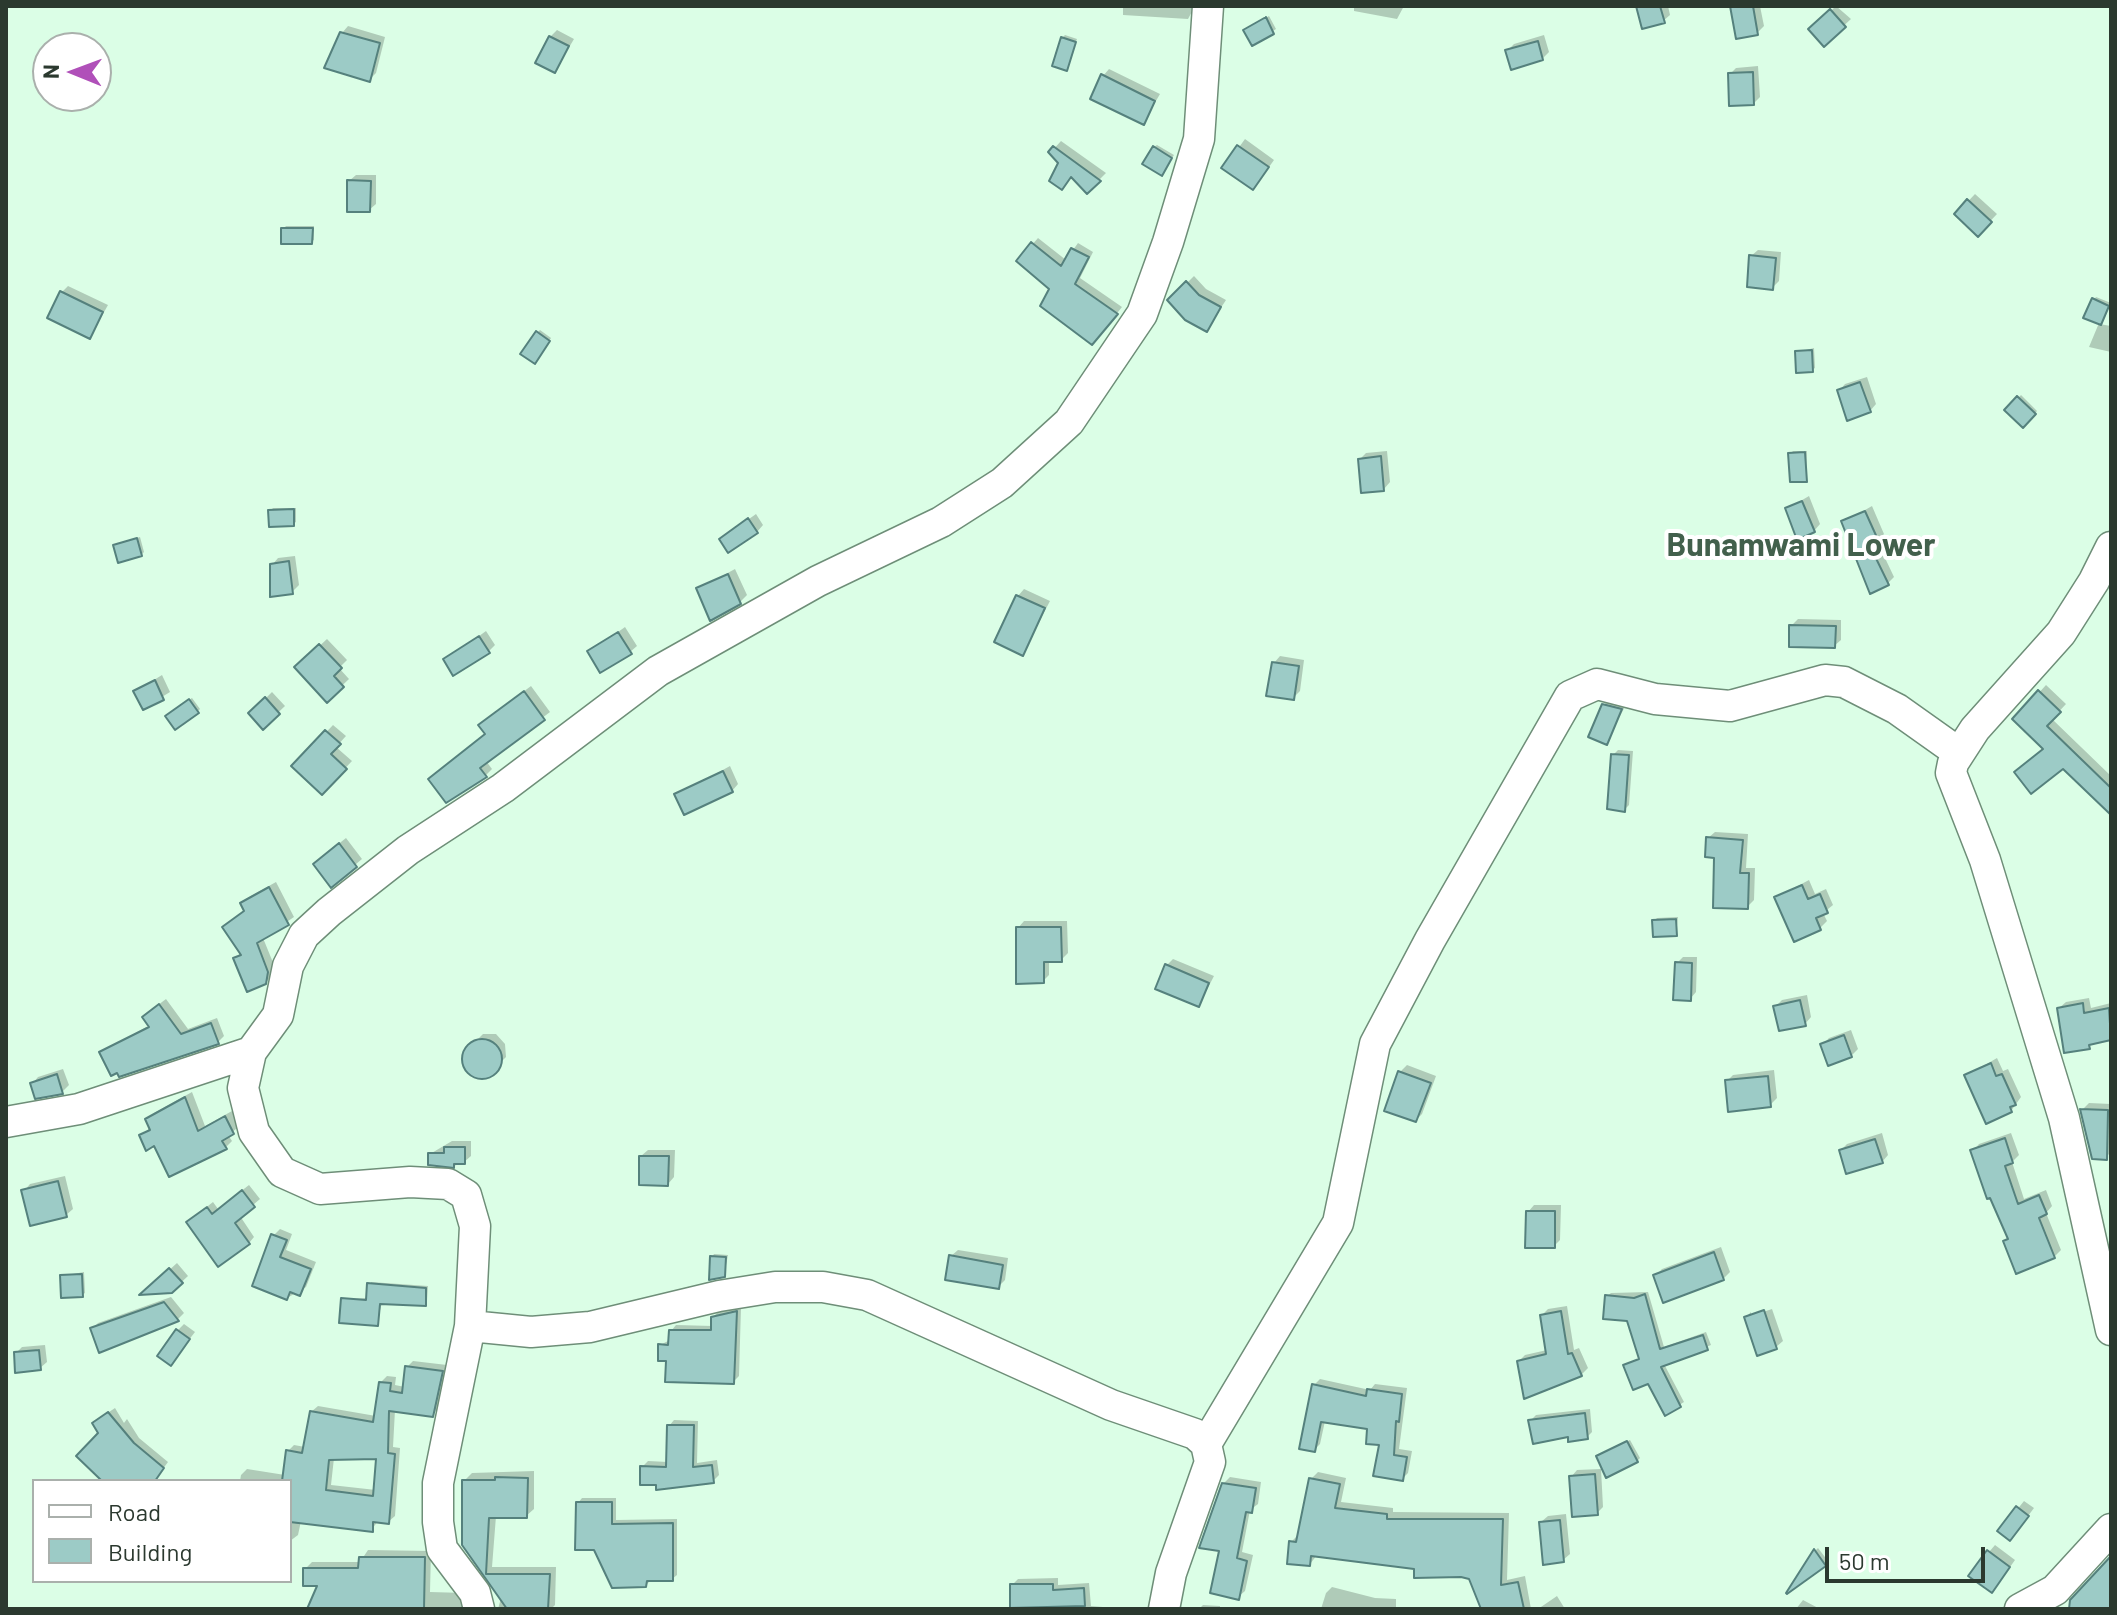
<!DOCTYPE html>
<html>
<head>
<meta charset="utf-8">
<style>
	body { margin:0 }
	#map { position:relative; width:2117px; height:1615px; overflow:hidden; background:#dbfee6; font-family:Barlow,sans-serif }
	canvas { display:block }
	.frame { position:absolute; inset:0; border:8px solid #2b392f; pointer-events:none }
	.legend { position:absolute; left:32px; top:1479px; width:260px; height:104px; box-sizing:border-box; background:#fff; border:2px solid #aab0ac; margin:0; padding:10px 14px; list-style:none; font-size:24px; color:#2b392f }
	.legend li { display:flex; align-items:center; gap:16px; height:40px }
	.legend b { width:40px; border:2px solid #aab0ac }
	.north { position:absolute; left:32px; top:32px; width:80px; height:80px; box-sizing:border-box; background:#fff; border:2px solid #aab0ac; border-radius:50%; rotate:271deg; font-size:22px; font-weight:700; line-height:32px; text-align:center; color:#2b392f }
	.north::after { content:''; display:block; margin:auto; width:28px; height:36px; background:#b050b9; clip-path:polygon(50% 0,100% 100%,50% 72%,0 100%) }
	.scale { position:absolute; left:1825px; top:1547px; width:160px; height:36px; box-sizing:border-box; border:4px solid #2b392f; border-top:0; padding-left:10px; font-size:24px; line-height:28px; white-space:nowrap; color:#2b392f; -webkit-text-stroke:6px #fff; paint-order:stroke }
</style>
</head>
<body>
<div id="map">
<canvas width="2117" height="1615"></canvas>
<div class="frame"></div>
<ul class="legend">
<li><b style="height:10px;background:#fff"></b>Road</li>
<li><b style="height:22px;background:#9ccbc6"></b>Building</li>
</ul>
<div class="north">N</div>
<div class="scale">50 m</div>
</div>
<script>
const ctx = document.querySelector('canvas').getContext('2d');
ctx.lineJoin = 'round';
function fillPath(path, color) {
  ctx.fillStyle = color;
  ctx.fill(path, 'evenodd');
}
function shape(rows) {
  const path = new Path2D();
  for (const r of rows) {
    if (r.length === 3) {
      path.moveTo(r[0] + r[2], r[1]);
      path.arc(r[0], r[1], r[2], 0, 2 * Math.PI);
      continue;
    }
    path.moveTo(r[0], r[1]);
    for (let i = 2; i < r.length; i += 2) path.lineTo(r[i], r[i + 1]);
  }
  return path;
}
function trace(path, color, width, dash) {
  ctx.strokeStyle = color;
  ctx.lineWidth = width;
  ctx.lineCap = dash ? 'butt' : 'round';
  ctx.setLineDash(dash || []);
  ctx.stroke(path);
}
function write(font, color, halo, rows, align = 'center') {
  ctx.font = font + ' Barlow,sans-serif';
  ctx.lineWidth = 8;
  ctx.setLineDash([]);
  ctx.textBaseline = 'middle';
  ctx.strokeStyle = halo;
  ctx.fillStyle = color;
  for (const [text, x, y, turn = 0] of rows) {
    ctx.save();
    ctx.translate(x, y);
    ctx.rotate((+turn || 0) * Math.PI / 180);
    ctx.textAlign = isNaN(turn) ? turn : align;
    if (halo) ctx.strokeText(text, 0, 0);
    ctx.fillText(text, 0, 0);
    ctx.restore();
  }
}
fillPath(shape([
	[1123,6,1195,6,1188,19,1123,15],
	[1354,6,1404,6,1397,19,1354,11],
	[1638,6,1668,6,1670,15,1663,21],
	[1732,6,1760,6,1764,26,1757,33],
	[1836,6,1851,19,1824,44,1811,30],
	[1269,16,1276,29,1253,43,1248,28],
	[348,26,385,37,376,73,369,80,342,33],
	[557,30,574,39,555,71,550,37],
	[1065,35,1077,39,1066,68,1062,38],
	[1544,35,1549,52,1542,59,1508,50,1514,44],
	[1758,66,1760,97,1754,103,1730,74,1736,68],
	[1109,69,1160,94,1143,123,1103,76],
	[1245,139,1274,160,1259,181,1224,168],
	[1061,141,1106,173,1087,192,1051,152],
	[1157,145,1174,155,1164,171,1154,147],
	[356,175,376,175,376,204,369,210,349,181],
	[1975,194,1997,214,1978,234,1956,214],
	[286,226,314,226,314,240,311,242,283,229],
	[1038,238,1066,260,1078,243,1093,252,1080,278,1122,307,1098,337,1052,288,1018,261],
	[1758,250,1781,252,1779,281,1772,288,1751,256],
	[1194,276,1206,289,1226,300,1207,329,1170,300],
	[68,286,108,305,90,337,62,292],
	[2096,297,2111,303,2099,324,2111,326,2111,352,2089,347,2099,323,2094,300],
	[540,330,551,338,537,359,538,332],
	[1814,348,1815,368,1812,370,1798,352],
	[1867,377,1876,404,1870,411,1839,391,1845,384],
	[2021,395,2037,411,2023,426,2007,410],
	[1387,451,1390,482,1384,489,1360,459,1366,453],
	[1793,451,1807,451,1806,480,1790,454],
	[1809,496,1820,524,1814,531,1787,509],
	[1872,506,1884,534,1877,541,1894,577,1888,583,1844,522],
	[273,508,296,508,296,522,293,524,270,511],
	[756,514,763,525,757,532,721,539],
	[140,537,144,552,141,555,116,545],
	[295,556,299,585,292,592,272,594,272,565,278,558],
	[735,569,747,595,740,602,698,589],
	[1024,589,1050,601,1023,653,1018,596],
	[1798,619,1841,620,1841,640,1834,646,1791,626],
	[625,627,637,646,630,652,590,652],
	[486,631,495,645,488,652,446,660],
	[327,639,347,660,339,668,349,679,327,700,297,667],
	[1280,656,1304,660,1300,691,1293,698,1274,663],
	[162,675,170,692,144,708,136,691],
	[2046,685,2066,704,2052,719,2111,776,2111,812,2015,719],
	[531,686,550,712,486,761,492,769,486,775,447,801,487,734,487,719],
	[272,692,285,706,263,727,251,713],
	[192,698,200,709,197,712,170,713],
	[1610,698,1627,703,1606,742,1604,705],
	[333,725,346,736,336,747,352,761,322,793,294,766],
	[1618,750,1633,751,1629,805,1624,810,1613,755],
	[730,766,738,784,732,791,677,795],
	[1715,832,1748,834,1746,868,1755,868,1754,900,1747,907,1708,838],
	[346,838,362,859,331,885,322,857],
	[1809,880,1815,894,1826,889,1833,905,1823,913,1827,921,1820,928,1777,897],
	[276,882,294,917,263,938,274,965,272,976,265,983,236,958,242,952,224,927,246,910,242,903,249,897],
	[1678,917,1676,934,1654,921,1657,918],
	[1024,921,1067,921,1068,953,1061,960,1049,960,1049,975,1043,981,1018,928],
	[1683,957,1697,957,1696,992,1690,999,1677,963],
	[1173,959,1214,976,1199,1005,1166,966],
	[1807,995,1811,1017,1805,1024,1776,1006,1782,1000],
	[2089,998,2091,1008,2111,1003,2111,1038,2094,1042,2089,1047,2059,1008,2066,1002],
	[166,999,188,1029,217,1018,224,1036,218,1042,101,1052,150,1025,150,1011],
	[1851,1030,1858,1049,1851,1056,1822,1045,1829,1038],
	[483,1034,496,1034,505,1044,506,1057,488,1075,475,1075,465,1065,465,1052],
	[1997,1058,2003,1071,2008,1069,2021,1097,2011,1111,1966,1076],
	[1407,1065,1436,1076,1422,1114,1416,1120,1386,1109,1400,1072],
	[63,1069,69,1085,62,1092,36,1096,32,1084,38,1077],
	[1774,1070,1777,1098,1770,1105,1727,1081,1733,1075],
	[192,1092,205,1126,232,1111,240,1126,228,1135,232,1141,226,1147,170,1174,155,1144,141,1136,151,1127,147,1119,154,1113],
	[2089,1103,2111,1104,2111,1152,2106,1157,2082,1110],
	[1882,1133,1888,1155,1882,1162,1841,1150,1847,1144],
	[2011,1133,2019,1155,2012,1162,2024,1199,2046,1190,2052,1206,2046,1213,2061,1250,2054,1257,2005,1242,2009,1237,1973,1151,1979,1144],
	[452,1141,471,1141,471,1156,464,1162,454,1166,430,1154],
	[648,1150,675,1150,674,1177,668,1184,641,1156],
	[65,1176,73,1209,66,1215,24,1191,30,1184],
	[249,1185,260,1199,240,1216,254,1237,249,1243,194,1217,213,1202,218,1209],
	[1534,1205,1561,1205,1560,1240,1554,1246,1528,1212],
	[280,1229,292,1234,286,1250,316,1262,306,1287,287,1298,273,1236],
	[1721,1247,1730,1272,1723,1279,1655,1276,1662,1269],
	[958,1250,1008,1258,1005,1280,998,1287,951,1256],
	[714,1254,728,1255,724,1275,712,1257],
	[177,1263,188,1276,172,1291,145,1292],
	[84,1272,85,1293,82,1295,62,1276],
	[371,1282,428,1286,427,1301,382,1302,377,1324,343,1299,368,1298],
	[1648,1292,1664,1347,1706,1332,1711,1345,1664,1364,1684,1402,1666,1413,1649,1381,1625,1365,1641,1357,1629,1319,1607,1296,1611,1293],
	[171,1297,184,1313,178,1319,100,1350,92,1329,98,1323],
	[1567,1306,1574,1350,1579,1348,1588,1368,1581,1375,1519,1361,1525,1355,1547,1350,1542,1315,1548,1309],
	[741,1307,739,1376,733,1382,668,1359,660,1345,670,1340,671,1331,676,1325,713,1326,713,1317,718,1312],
	[1772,1309,1783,1341,1776,1347,1746,1317,1751,1312,1751,1316],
	[184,1324,195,1332,171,1363,177,1331],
	[45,1345,47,1362,40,1368,16,1353,22,1347],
	[413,1361,447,1365,438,1409,432,1415,395,1410,393,1447,400,1448,395,1516,388,1522,378,1521,372,1529,301,1521,298,1535,290,1541,290,1481,240,1481,241,1475,247,1469,285,1475,288,1451,294,1445,305,1447,311,1412,318,1406,376,1416,381,1382,387,1376,396,1377,395,1385,405,1387,407,1367],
	[379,1457,376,1490,331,1485,334,1458],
	[1320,1379,1370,1390,1375,1384,1407,1388,1399,1449,1412,1451,1408,1473,1402,1479,1369,1428,1325,1421,1320,1444,1314,1450,1314,1385],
	[115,1408,124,1423,127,1419,139,1438,168,1462,154,1481,112,1481,100,1418],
	[1590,1409,1592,1432,1587,1437,1531,1420,1536,1415],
	[674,1420,698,1421,697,1463,717,1460,719,1475,713,1481,642,1467,648,1461,668,1462,669,1426],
	[1630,1440,1640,1458,1637,1461,1601,1454],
	[1601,1469,1603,1507,1597,1513,1571,1477,1577,1470],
	[534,1471,534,1509,526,1516,496,1516,492,1567,556,1567,555,1605,551,1609,498,1609,501,1598,464,1545,464,1481,472,1473],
	[1318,1472,1346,1478,1341,1502,1393,1508,1393,1512,1509,1513,1507,1580,1525,1576,1531,1609,1483,1609,1470,1577,1416,1576,1416,1567,1317,1555,1310,1564,1291,1542,1298,1535,1311,1479],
	[1230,1477,1261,1482,1258,1504,1250,1510,1242,1552,1253,1555,1245,1591,1238,1597,1222,1550,1223,1484],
	[582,1498,616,1498,616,1520,677,1519,677,1575,672,1579,650,1581,646,1585,578,1503],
	[2024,1501,2034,1508,2016,1532,2000,1531],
	[1566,1514,1570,1554,1563,1560,1541,1522,1548,1516],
	[1995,1545,2015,1560,1998,1584,1989,1552],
	[1818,1548,1828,1561,1793,1586,1816,1550],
	[368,1550,431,1551,430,1592,465,1593,471,1609,309,1609,320,1584,305,1569,312,1562,360,1562],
	[1058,1578,1058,1585,1089,1583,1091,1606,1127,1609,1029,1609,1012,1585,1018,1579],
	[1332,1587,1375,1598,1396,1599,1396,1609,1321,1609,1326,1593],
	[1557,1596,1565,1609,1538,1609],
	[1803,1600,1820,1609,1796,1609],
	[1203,1605,1220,1606,1220,1609,1199,1609]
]), '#0003');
const building = shape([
	[1636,6,1660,6,1665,23,1642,29,1636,6],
	[1730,6,1753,6,1758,35,1736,39,1730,6],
	[1830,9,1846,27,1824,47,1808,29,1830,9],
	[1266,17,1274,34,1252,46,1243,30,1266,17],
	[340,32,380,43,370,82,324,68,340,32],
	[549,36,569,46,555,73,535,63,549,36],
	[1061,37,1076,42,1067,71,1052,66,1061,37],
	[1538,41,1543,60,1511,70,1505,50,1538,41],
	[1753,72,1754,105,1729,106,1728,73,1753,72],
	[1101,74,1155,101,1144,125,1090,99,1101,74],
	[1237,145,1269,167,1253,190,1221,168,1237,145],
	[1053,146,1101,181,1087,194,1071,177,1062,190,1049,181,1058,163,1048,152,1053,146],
	[1153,146,1172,158,1162,176,1142,164,1153,146],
	[347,180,371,181,370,212,347,212,347,180],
	[1967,199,1992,222,1978,237,1954,214,1967,199],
	[281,228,313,228,312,244,281,244,281,228],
	[1031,242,1061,266,1071,248,1089,257,1075,284,1118,314,1092,345,1040,306,1049,289,1016,261,1031,242],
	[1749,255,1776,258,1773,290,1747,287,1749,255],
	[1186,281,1199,295,1221,307,1207,332,1185,320,1167,300,1186,281],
	[60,291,103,312,90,339,47,318,60,291],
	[2092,298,2109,306,2101,325,2083,318,2092,298],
	[536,331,550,341,535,364,520,354,536,331],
	[1812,350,1813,372,1796,373,1795,351,1812,350],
	[1860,382,1871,412,1847,421,1837,390,1860,382],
	[2017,396,2036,414,2023,428,2004,410,2017,396],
	[1805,452,1807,482,1790,482,1788,453,1805,452],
	[1381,456,1384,491,1361,493,1358,459,1381,456],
	[1802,501,1815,532,1797,540,1785,508,1802,501],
	[294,509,294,526,269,527,268,510,294,509],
	[1865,511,1879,542,1870,546,1889,585,1870,594,1841,521,1865,511],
	[748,518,758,533,728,553,719,539,748,518],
	[137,538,142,556,118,563,113,545,137,538],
	[289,561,293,594,270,597,270,564,289,561],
	[728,574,741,604,710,621,696,588,728,574],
	[1016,595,1045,608,1023,656,994,642,1016,595],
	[1789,625,1836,626,1835,648,1789,647,1789,625],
	[618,632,632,654,600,673,587,651,618,632],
	[479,636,490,653,453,676,443,659,479,636],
	[319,644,342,668,334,676,344,687,327,703,294,667,319,644],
	[1272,662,1299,666,1294,700,1266,696,1272,662],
	[155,680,164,700,143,710,133,691,155,680],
	[2038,690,2061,712,2047,726,2111,788,2111,815,2063,769,2031,794,2014,772,2043,749,2012,719,2038,690],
	[524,691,545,720,480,768,487,777,446,803,428,779,485,734,478,725,524,691],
	[265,697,280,714,263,730,248,713,265,697],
	[189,699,199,713,175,730,165,716,189,699],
	[1602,704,1622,709,1607,745,1588,737,1602,704],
	[325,730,341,744,331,754,347,769,322,795,291,766,325,730],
	[1611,754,1629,755,1625,812,1607,809,1611,754],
	[723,771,733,792,684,815,674,794,723,771],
	[1706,837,1743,840,1740,873,1749,873,1748,909,1713,908,1714,858,1705,857,1706,837],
	[339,843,357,867,331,888,313,864,339,843],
	[1802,885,1808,899,1820,894,1828,913,1816,918,1821,930,1794,942,1774,897,1802,885],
	[269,887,289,925,257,943,268,972,266,984,247,992,233,958,241,955,222,927,244,911,240,903,269,887],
	[1676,919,1677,936,1653,937,1652,920,1676,919],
	[1016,927,1061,927,1062,962,1044,962,1044,983,1016,984,1016,927],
	[1675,962,1692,963,1691,1001,1673,1000,1675,962],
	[1165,964,1209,983,1199,1007,1155,989,1165,964],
	[1800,1000,1806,1026,1779,1031,1773,1006,1800,1000],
	[2083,1003,2084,1013,2109,1008,2111,1040,2089,1045,2090,1049,2064,1053,2057,1008,2083,1003],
	[159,1004,181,1034,211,1023,219,1044,119,1077,117,1073,111,1076,99,1052,149,1027,142,1017,159,1004],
	[1844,1035,1852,1057,1828,1066,1820,1044,1844,1035],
	[482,1059,20],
	[1991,1063,1996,1076,2002,1074,2016,1105,2010,1107,2012,1112,1986,1124,1964,1075,1991,1063],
	[1398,1071,1431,1083,1416,1122,1384,1111,1398,1071],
	[57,1074,63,1094,35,1099,30,1083,57,1074],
	[1768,1076,1771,1107,1728,1112,1725,1080,1768,1076],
	[185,1097,198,1131,225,1116,234,1134,222,1141,227,1149,169,1177,154,1146,146,1151,139,1135,150,1130,145,1119,185,1097],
	[2080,1109,2108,1110,2107,1160,2092,1159,2080,1109],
	[2005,1138,2013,1163,2005,1166,2018,1204,2039,1195,2047,1214,2039,1218,2055,1258,2016,1274,2003,1241,2008,1239,1990,1198,1987,1199,1970,1150,2005,1138],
	[1875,1139,1883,1163,1846,1174,1839,1150,1875,1139],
	[444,1147,465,1147,465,1164,454,1164,454,1168,428,1165,428,1153,444,1153,444,1147],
	[639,1156,669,1156,668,1186,639,1185,639,1156],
	[58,1181,67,1217,30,1226,21,1190,58,1181],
	[242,1190,255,1207,235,1223,250,1244,218,1267,186,1222,207,1207,212,1214,242,1190],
	[1526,1211,1555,1211,1555,1248,1525,1248,1526,1211],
	[271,1234,287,1240,280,1257,311,1269,300,1296,290,1292,287,1300,252,1286,271,1234],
	[1714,1252,1724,1280,1663,1303,1653,1275,1714,1252],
	[949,1255,1003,1265,999,1289,945,1280,949,1255],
	[710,1256,726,1257,725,1277,709,1280,710,1256],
	[169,1268,183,1283,172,1293,139,1295,169,1268],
	[82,1274,83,1297,61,1298,60,1275,82,1274],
	[367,1283,426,1288,426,1306,380,1304,378,1326,339,1323,341,1298,366,1300,367,1283],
	[1645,1294,1660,1349,1703,1335,1708,1350,1661,1367,1681,1407,1665,1416,1648,1384,1633,1390,1623,1365,1639,1359,1627,1321,1603,1319,1605,1295,1634,1298,1645,1294],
	[164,1302,179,1321,99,1353,90,1328,164,1302],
	[1764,1310,1777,1349,1757,1356,1744,1317,1764,1310],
	[737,1311,734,1384,665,1382,666,1361,658,1361,658,1344,668,1345,669,1330,711,1330,711,1317,737,1311],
	[1561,1311,1568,1354,1572,1353,1582,1376,1524,1399,1517,1361,1546,1354,1540,1315,1561,1311],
	[176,1329,190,1339,171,1366,157,1356,176,1329],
	[39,1350,41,1370,15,1373,14,1352,39,1350],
	[405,1366,443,1371,433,1417,389,1411,388,1453,395,1454,389,1524,373,1522,373,1532,290,1522,290,1481,282,1481,286,1450,302,1453,310,1411,373,1422,379,1382,391,1383,390,1391,402,1393,405,1366],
	[376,1459,373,1496,326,1490,329,1460,376,1459],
	[1312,1384,1366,1396,1367,1389,1402,1394,1399,1422,1396,1421,1394,1455,1407,1457,1403,1481,1373,1476,1379,1445,1366,1444,1367,1429,1321,1422,1315,1452,1299,1449,1312,1384],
	[108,1412,134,1443,164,1468,155,1481,102,1481,76,1456,98,1433,92,1423,108,1412],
	[1585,1413,1588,1439,1568,1442,1568,1437,1533,1444,1528,1420,1585,1413],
	[667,1425,694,1425,693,1467,712,1465,714,1483,656,1490,656,1485,640,1485,640,1466,666,1467,667,1425],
	[1627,1441,1638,1462,1606,1478,1596,1456,1627,1441],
	[1595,1474,1598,1515,1572,1517,1569,1476,1595,1474],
	[495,1477,528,1478,527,1518,489,1518,486,1574,550,1574,548,1609,507,1609,462,1545,462,1480,495,1480,495,1477],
	[1309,1478,1340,1484,1335,1508,1387,1514,1387,1519,1503,1519,1501,1585,1518,1582,1524,1609,1481,1609,1469,1579,1461,1577,1414,1578,1414,1569,1311,1556,1310,1566,1287,1564,1289,1541,1296,1542,1309,1478],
	[1222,1483,1256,1488,1252,1513,1246,1512,1237,1558,1247,1561,1239,1600,1210,1593,1219,1551,1199,1548,1222,1483],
	[576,1502,612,1502,612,1524,673,1523,673,1581,647,1581,646,1587,612,1588,594,1550,575,1550,576,1502],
	[2016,1506,2029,1516,2010,1541,1997,1531,2016,1506],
	[1560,1520,1564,1562,1543,1565,1539,1522,1560,1520],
	[1814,1549,1826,1566,1787,1594,1786,1593,1814,1549],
	[1987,1550,2010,1567,1992,1593,1968,1576,1987,1550],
	[2111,1556,2111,1609,2069,1609,2070,1600,2111,1556],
	[359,1557,425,1557,424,1609,307,1609,317,1586,303,1586,303,1568,358,1568,359,1557],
	[1010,1584,1053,1584,1053,1590,1084,1588,1085,1606,1010,1608,1010,1584]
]);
fillPath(building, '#9ccbc6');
trace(building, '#55817d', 2);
const minor = shape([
	[2111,547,2094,581,2061,633,1975,729,1953,763,1951,773,1985,860,2064,1118,2111,1330],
	[6,1122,79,1109,251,1052],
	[470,1326,531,1332,590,1327,719,1296,775,1287,823,1287,867,1295,1111,1405,1195,1434,1206,1444,1210,1462,1171,1573,1164,1609],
	[1206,1444,1338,1223,1375,1044,1430,940,1570,696,1597,684,1655,699,1730,706,1825,680,1844,682,1897,709,1959,753],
	[479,1609,475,1593,442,1549,438,1522,438,1483,470,1326,475,1226,466,1195,448,1184,410,1182,320,1189,282,1172,254,1132,243,1088,251,1052,278,1015,288,966,304,935,329,912,408,850,503,788,658,671,818,581,941,522,1002,483,1069,422,1142,314,1168,242,1199,139,1208,6],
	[2020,1609,2055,1590,2111,1529]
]);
trace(minor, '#6e8e78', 33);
trace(minor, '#fff', 30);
write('bold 32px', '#42604c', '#fff', [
	["Bunamwami Lower",1801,545]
]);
</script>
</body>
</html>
